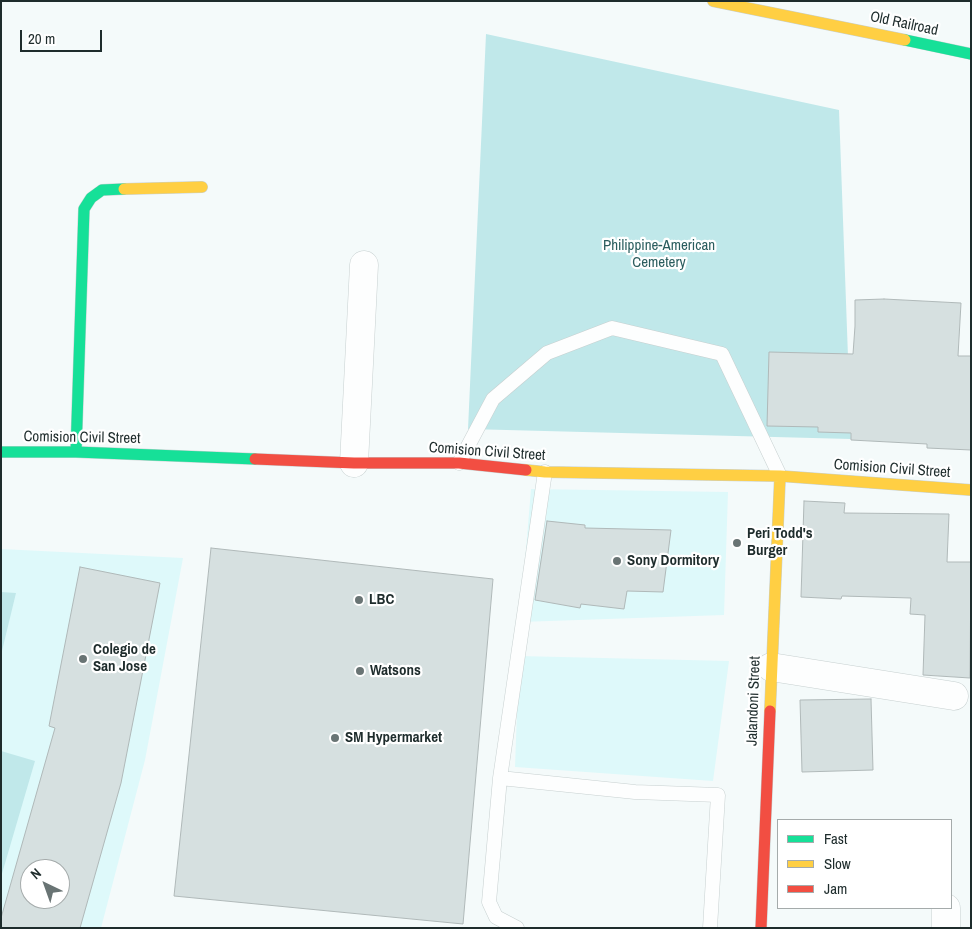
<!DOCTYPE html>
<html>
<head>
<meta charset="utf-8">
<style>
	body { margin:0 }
	#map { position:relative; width:972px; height:929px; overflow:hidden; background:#f4fafa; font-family:"Archivo Narrow",sans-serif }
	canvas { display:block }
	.frame { position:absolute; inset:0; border:2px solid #1e2c2c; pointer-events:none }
	.legend { position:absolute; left:777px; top:819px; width:175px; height:90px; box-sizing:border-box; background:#fff; border:1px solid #a5abab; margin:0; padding:6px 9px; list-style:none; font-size:15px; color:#1e2c2c }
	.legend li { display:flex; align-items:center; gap:10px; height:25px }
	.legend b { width:25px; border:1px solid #a5abab }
	.north { position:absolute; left:20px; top:859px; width:50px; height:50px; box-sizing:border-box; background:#fff; border:1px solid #a5abab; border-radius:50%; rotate:318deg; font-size:14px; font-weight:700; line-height:20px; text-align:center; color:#1e2c2c }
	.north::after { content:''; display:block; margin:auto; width:18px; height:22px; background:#697474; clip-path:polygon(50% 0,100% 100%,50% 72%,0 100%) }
	.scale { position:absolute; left:20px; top:30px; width:82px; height:22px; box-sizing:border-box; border:2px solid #1e2c2c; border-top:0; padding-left:6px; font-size:15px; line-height:18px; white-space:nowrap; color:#1e2c2c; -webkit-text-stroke:4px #fff; paint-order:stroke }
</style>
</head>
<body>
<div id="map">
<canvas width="972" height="929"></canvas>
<div class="frame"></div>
<ul class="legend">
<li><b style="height:6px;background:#16e098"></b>Fast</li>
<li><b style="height:6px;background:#ffcf43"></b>Slow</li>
<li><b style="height:6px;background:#f24e42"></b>Jam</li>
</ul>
<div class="north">N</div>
<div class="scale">20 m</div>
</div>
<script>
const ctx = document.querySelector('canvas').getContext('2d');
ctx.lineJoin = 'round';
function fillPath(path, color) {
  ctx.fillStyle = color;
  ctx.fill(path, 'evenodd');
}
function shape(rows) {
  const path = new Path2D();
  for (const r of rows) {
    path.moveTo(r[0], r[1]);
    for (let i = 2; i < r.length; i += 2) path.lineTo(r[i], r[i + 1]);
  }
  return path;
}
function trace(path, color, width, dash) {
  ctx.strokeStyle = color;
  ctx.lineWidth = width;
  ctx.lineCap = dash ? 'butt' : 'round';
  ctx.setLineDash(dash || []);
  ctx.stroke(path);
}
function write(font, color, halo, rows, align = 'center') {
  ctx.font = font + ' "Archivo Narrow",sans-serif';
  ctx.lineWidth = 4.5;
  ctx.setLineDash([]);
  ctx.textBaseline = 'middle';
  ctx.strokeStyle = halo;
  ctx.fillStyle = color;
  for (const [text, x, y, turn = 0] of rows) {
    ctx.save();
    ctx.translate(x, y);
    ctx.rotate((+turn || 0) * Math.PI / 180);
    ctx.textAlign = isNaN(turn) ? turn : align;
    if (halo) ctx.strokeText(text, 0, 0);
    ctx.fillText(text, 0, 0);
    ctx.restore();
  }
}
fillPath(shape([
	[531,489,728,492,724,615,520,622],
	[1,549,183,558,145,760,101,928,1,928],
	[30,869,60,869,60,899,30,899],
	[519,656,729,661,713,781,515,767]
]), '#def9fa');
fillPath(shape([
	[486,34,839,110,851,439,468,429],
	[1,592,16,593,1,655],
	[1,751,35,761,1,877]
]), '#c0e8ea');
const building = shape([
	[884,299,961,303,958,356,971,356,971,450,927,448,927,444,851,440,851,433,818,432,818,427,767,426,769,352,853,354,855,326,855,300,884,299],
	[804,501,845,503,844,513,949,514,947,562,971,562,970,678,923,675,925,615,910,614,911,598,842,596,841,599,801,597,804,501],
	[547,521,585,525,585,528,671,530,663,592,627,591,624,609,581,604,580,608,535,600,547,521],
	[211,548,493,579,463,924,174,896,211,548],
	[80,567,160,583,121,783,80,928,1,928,1,918,55,728,49,726,80,567],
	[30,869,60,869,60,899,30,899,30,869],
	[871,699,873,770,802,772,800,700,871,699]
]);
fillPath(building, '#d6e0e0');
trace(building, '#b0b9b9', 1);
const lane = shape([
	[459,463,493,399,547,353,612,328,722,354,780,476],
	[500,778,635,792,718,795,710,928],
	[517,928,496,917,489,902,500,778,545,472]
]);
const street = shape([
	[354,463,364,265],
	[771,667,954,696],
	[946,908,946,928]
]);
const fast = shape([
	[905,40,971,54],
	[1,452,76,452,255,459],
	[76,452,84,209,91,198,102,190,124,189]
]);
const slow = shape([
	[713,1,905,40],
	[124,189,202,187],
	[526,470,545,472,780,476,971,490],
	[770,711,780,476]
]);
const jam = shape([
	[255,459,354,463,459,463,526,470],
	[761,928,770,711]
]);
trace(lane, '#c7d0d0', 15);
trace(street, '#c7d0d0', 29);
trace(fast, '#c7d0d0', 12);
trace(slow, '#c7d0d0', 12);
trace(jam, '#c7d0d0', 12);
trace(lane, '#fdfefe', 14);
trace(street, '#fdfefe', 28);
trace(fast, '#16e098', 11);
trace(slow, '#ffcf43', 11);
trace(jam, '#f24e42', 11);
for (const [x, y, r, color] of [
	[737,543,5,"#697474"],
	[617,561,5,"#697474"],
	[359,600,5,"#697474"],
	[83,659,5,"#697474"],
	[360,671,5,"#697474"],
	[335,738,5,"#697474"]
]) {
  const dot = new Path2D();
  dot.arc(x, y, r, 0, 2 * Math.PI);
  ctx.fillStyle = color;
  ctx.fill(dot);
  trace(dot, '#fff', 2);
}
write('15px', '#1e2c2c', '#fff', [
	["Old Railroad",904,24,12],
	["Comision Civil Street",82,438,1],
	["Comision Civil Street",487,452,4],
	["Comision Civil Street",892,469,4],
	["Jalandoni Street",754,701,-88]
]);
write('15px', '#2a5d5e', '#fff', [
	["Philippine-American",659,246],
	["Cemetery",659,263]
]);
write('bold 15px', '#1e2c2c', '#fff', [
	["Peri Todd's",747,534],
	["Burger",747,551],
	["Sony Dormitory",627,561],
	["LBC",369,600],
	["Colegio de",93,650],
	["San Jose",93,667],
	["Watsons",370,671],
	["SM Hypermarket",345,738]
], 'left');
</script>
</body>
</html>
